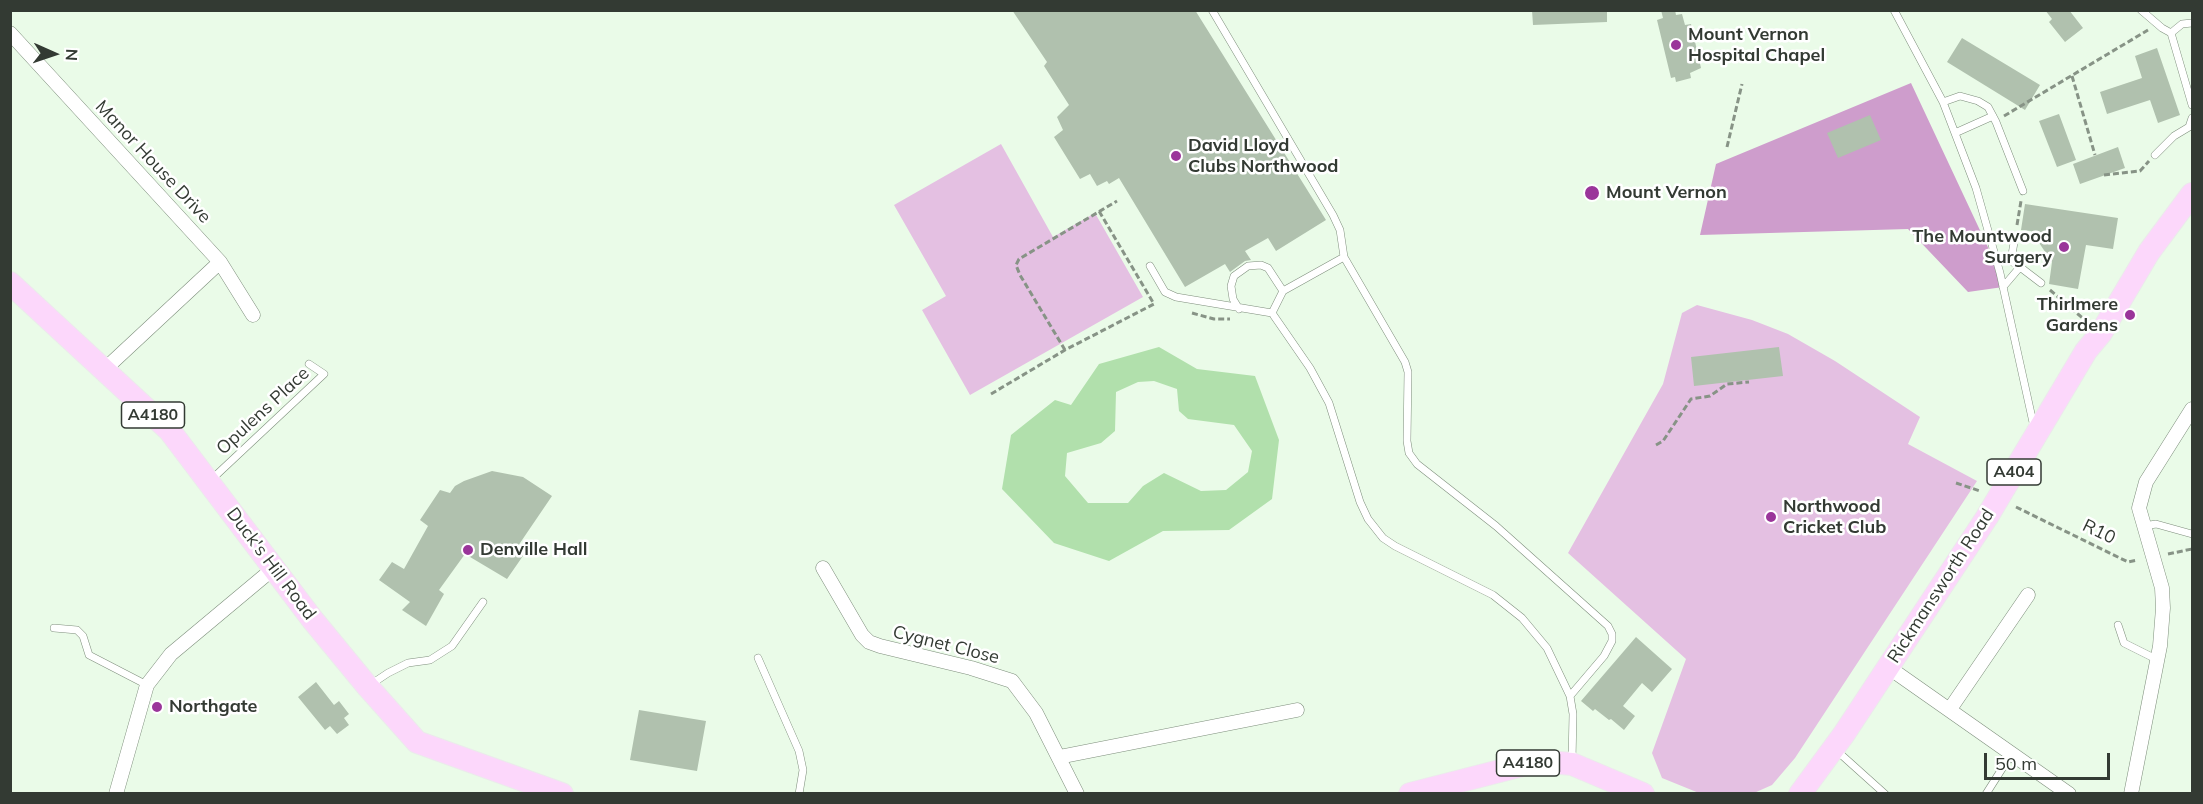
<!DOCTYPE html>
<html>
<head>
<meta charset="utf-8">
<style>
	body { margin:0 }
	#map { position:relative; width:2203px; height:804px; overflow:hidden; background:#eafbe8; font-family:Mulish,sans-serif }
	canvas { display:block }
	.frame { position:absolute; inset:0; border:12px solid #333a33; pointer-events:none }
	.north { position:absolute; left:24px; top:24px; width:60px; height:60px; -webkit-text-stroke:4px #fff; paint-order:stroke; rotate:93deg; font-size:16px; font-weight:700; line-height:24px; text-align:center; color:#333a33 }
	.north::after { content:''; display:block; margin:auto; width:21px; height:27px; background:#333a33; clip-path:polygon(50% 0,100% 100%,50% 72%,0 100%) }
	.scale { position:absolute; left:1984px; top:753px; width:126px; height:27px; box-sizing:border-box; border:3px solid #333a33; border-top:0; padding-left:8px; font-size:18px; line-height:21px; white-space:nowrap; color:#333a33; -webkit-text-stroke:4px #fff; paint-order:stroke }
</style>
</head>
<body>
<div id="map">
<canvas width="2203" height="804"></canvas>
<div class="frame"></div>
<div class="north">N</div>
<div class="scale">50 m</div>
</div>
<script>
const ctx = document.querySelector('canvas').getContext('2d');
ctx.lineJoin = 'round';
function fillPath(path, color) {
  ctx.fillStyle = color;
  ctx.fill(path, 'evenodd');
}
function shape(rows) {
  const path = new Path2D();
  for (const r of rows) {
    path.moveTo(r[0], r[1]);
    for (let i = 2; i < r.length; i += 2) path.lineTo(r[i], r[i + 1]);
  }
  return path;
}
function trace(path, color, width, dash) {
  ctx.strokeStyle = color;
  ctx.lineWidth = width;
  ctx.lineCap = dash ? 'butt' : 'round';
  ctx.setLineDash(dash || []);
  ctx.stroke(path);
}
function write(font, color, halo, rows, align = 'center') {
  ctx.font = font + ' Mulish,sans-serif';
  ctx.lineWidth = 5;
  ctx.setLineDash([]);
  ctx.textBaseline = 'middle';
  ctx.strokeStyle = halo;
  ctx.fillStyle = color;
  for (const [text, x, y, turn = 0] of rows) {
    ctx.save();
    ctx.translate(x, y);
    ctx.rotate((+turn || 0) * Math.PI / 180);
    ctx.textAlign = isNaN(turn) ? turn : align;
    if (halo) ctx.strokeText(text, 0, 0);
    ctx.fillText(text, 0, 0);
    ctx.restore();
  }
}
fillPath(shape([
	[1001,144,1053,237,1095,213,1143,297,970,395,922,310,946,296,894,205],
	[1697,305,1752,320,1788,334,1835,361,1920,417,1908,444,1977,481,1795,758,1772,785,1754,793,1699,793,1662,778,1652,753,1686,659,1568,553,1663,384,1682,313]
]), '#e4c0e2');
fillPath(shape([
	[1911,83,2000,273,2003,287,1968,292,1908,229,1700,235,1716,164]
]), '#ce9dcc');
fillPath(shape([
	[1159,347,1197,369,1255,376,1279,440,1272,499,1229,530,1163,531,1109,561,1054,543,1002,489,1011,435,1055,400,1071,405,1099,364],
	[1154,381,1177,389,1179,411,1188,419,1234,425,1252,451,1248,472,1226,490,1201,491,1164,473,1143,486,1128,503,1088,503,1065,476,1067,453,1101,443,1115,431,1116,392,1138,382]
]), '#b1e0ac');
fillPath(shape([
	[1012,10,1195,10,1326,220,1276,251,1268,238,1245,251,1251,260,1245,261,1230,272,1225,264,1185,287,1119,178,1109,184,1107,181,1097,186,1090,174,1080,179,1054,137,1063,130,1057,117,1069,105,1044,66,1047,62],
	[1532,10,1607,10,1607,22,1533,25],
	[1661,10,1675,10,1676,15,1682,14,1685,25,1691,24,1701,68,1690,73,1691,78,1676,82,1675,77,1671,78,1657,20,1663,18],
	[2045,10,2069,10,2083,28,2065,42,2049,22,2052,19],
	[1962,38,2040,85,2025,110,1947,62],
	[2157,48,2180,115,2158,123,2150,100,2107,114,2100,92,2142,78,2135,56],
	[2059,114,2076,160,2057,167,2039,121],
	[1870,115,1881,140,1838,158,1827,133],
	[2118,147,2125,168,2080,184,2073,164],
	[2025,204,2118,218,2113,249,2086,245,2078,289,2049,284,2052,262,2031,231,2021,230],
	[1779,347,1783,376,1694,386,1691,357],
	[492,471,523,477,552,496,518,546,525,553,507,579,465,554,439,590,444,594,426,626,402,610,410,602,379,580,392,562,404,569,428,526,420,520,440,490,450,493,455,486,464,481],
	[1636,637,1672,669,1652,692,1642,683,1623,706,1635,716,1624,730,1611,719,1609,720,1595,709,1593,711,1581,701],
	[316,682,334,705,339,701,349,714,344,718,349,725,337,734,330,726,325,730,298,697],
	[639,710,706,721,697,771,630,760]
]), '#b0c1ae');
const service = shape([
	[1212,10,1333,215,1340,230,1344,257,1405,362,1408,372,1407,441,1409,453,1417,464,1496,526,1608,626,1612,634,1612,641,1604,656,1570,696],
	[1894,10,1943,102,1976,188,2000,273,2034,427],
	[2141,10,2162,28,2171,33,2182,24,2192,23],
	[2171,33,2192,105],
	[1943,102,1960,96,1978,101,1988,107,1996,122,2023,191],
	[1955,133,1993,116],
	[2155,155,2174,136,2189,127,2192,118],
	[2015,236,2011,261,2020,267],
	[1150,266,1165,292,1176,297,1272,313,1310,368,1329,403,1360,502,1368,519,1383,538,1395,546,1493,595,1522,618,1547,648,1570,696,1573,714,1572,761],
	[2003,287,2020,267,2041,283],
	[1239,309,1233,299,1231,286,1234,276,1248,266,1261,265,1268,268,1283,291],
	[1272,313,1283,291,1344,257],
	[212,479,324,374,309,364],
	[2144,526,2156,524,2192,534],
	[2118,625,2124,643,2158,660],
	[54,628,77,630,83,636,89,655,147,685],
	[758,658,799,751,803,770,799,794],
	[370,685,388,673,408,663,430,660,452,646,483,602],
	[1836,750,1885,794],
	[1986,794,2012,753]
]);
const minor = shape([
	[10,33,220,262,253,315],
	[104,370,220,262],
	[823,568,862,635,869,642,880,646,971,668,1012,681,1036,713,1077,794],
	[1888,667,2069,794],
	[1950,709,2028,595],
	[1059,757,1297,710],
	[116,794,147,685,171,654,274,568],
	[2131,794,2160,646,2163,608,2162,588,2139,508,2146,482,2192,409]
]);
const primary = shape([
	[10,283,170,431,312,619,368,687,417,742,562,794],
	[1410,794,1527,764,1549,762,1572,764,1643,794],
	[1800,794,1844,734,1987,517,2086,351,2101,333,2149,252,2192,194]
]);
trace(service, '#7e8e7c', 8);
trace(minor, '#7e8e7c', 15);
trace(primary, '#ebebeb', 24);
trace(shape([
	[2072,76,2095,155],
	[2004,116,2148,30],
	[1727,147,1742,84],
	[2104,175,2140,171,2149,161],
	[2017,225,2021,201],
	[2050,290,2086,321],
	[1192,313,1214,319,1230,319],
	[1065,350,1020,275,1016,265,1019,259,1117,201],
	[991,394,1065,350,1154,304,1099,211],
	[1656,445,1663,441,1691,399,1710,396,1727,384,1749,382],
	[1956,483,1980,491],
	[2016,507,2128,562,2138,560],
	[2168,554,2192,549]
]), '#879386', 3, [6, 3]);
trace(service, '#fff', 7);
trace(minor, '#fff', 14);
trace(primary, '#fcd7fb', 22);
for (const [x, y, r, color] of [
	[1676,45,6,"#9a359a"],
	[1176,156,6,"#9a359a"],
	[1592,193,8,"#9a359a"],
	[2064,247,6,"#9a359a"],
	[2130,315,6,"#9a359a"],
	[1771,517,6,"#9a359a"],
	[468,550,6,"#9a359a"],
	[157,707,6,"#9a359a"]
]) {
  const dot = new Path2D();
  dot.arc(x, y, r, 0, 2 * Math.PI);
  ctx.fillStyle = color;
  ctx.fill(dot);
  trace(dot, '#fff', 2);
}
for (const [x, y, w] of [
	[153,415,63],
	[2014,472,54],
	[1528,763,63]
]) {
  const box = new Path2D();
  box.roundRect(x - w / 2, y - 13, w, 26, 4.5);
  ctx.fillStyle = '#fff';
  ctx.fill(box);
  trace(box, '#333a33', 1.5);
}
write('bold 16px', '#333a33', null, [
	["A4180",153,415],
	["A404",2014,472],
	["A4180",1528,763]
]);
write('bold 18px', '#333a33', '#fff', [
	["Mount Vernon",1688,35],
	["Hospital Chapel",1688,56],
	["David Lloyd",1188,146],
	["Clubs Northwood",1188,167],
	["Mount Vernon",1606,193],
	["The Mountwood",2052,237,"right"],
	["Surgery",2052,258,"right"],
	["Thirlmere",2118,305,"right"],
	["Gardens",2118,326,"right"],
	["Northwood",1783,507],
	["Cricket Club",1783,528],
	["Denville Hall",480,550],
	["Northgate",169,707]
], 'left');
write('18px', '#333a33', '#fff', [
	["Manor House Drive",153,162,47],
	["Opulens Place",263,411,-43],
	["R10",2099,532,26],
	["Duck's Hill Road",271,564,53],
	["Rickmansworth Road",1941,586,-57],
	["Cygnet Close",946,645,14]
]);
</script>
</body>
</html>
